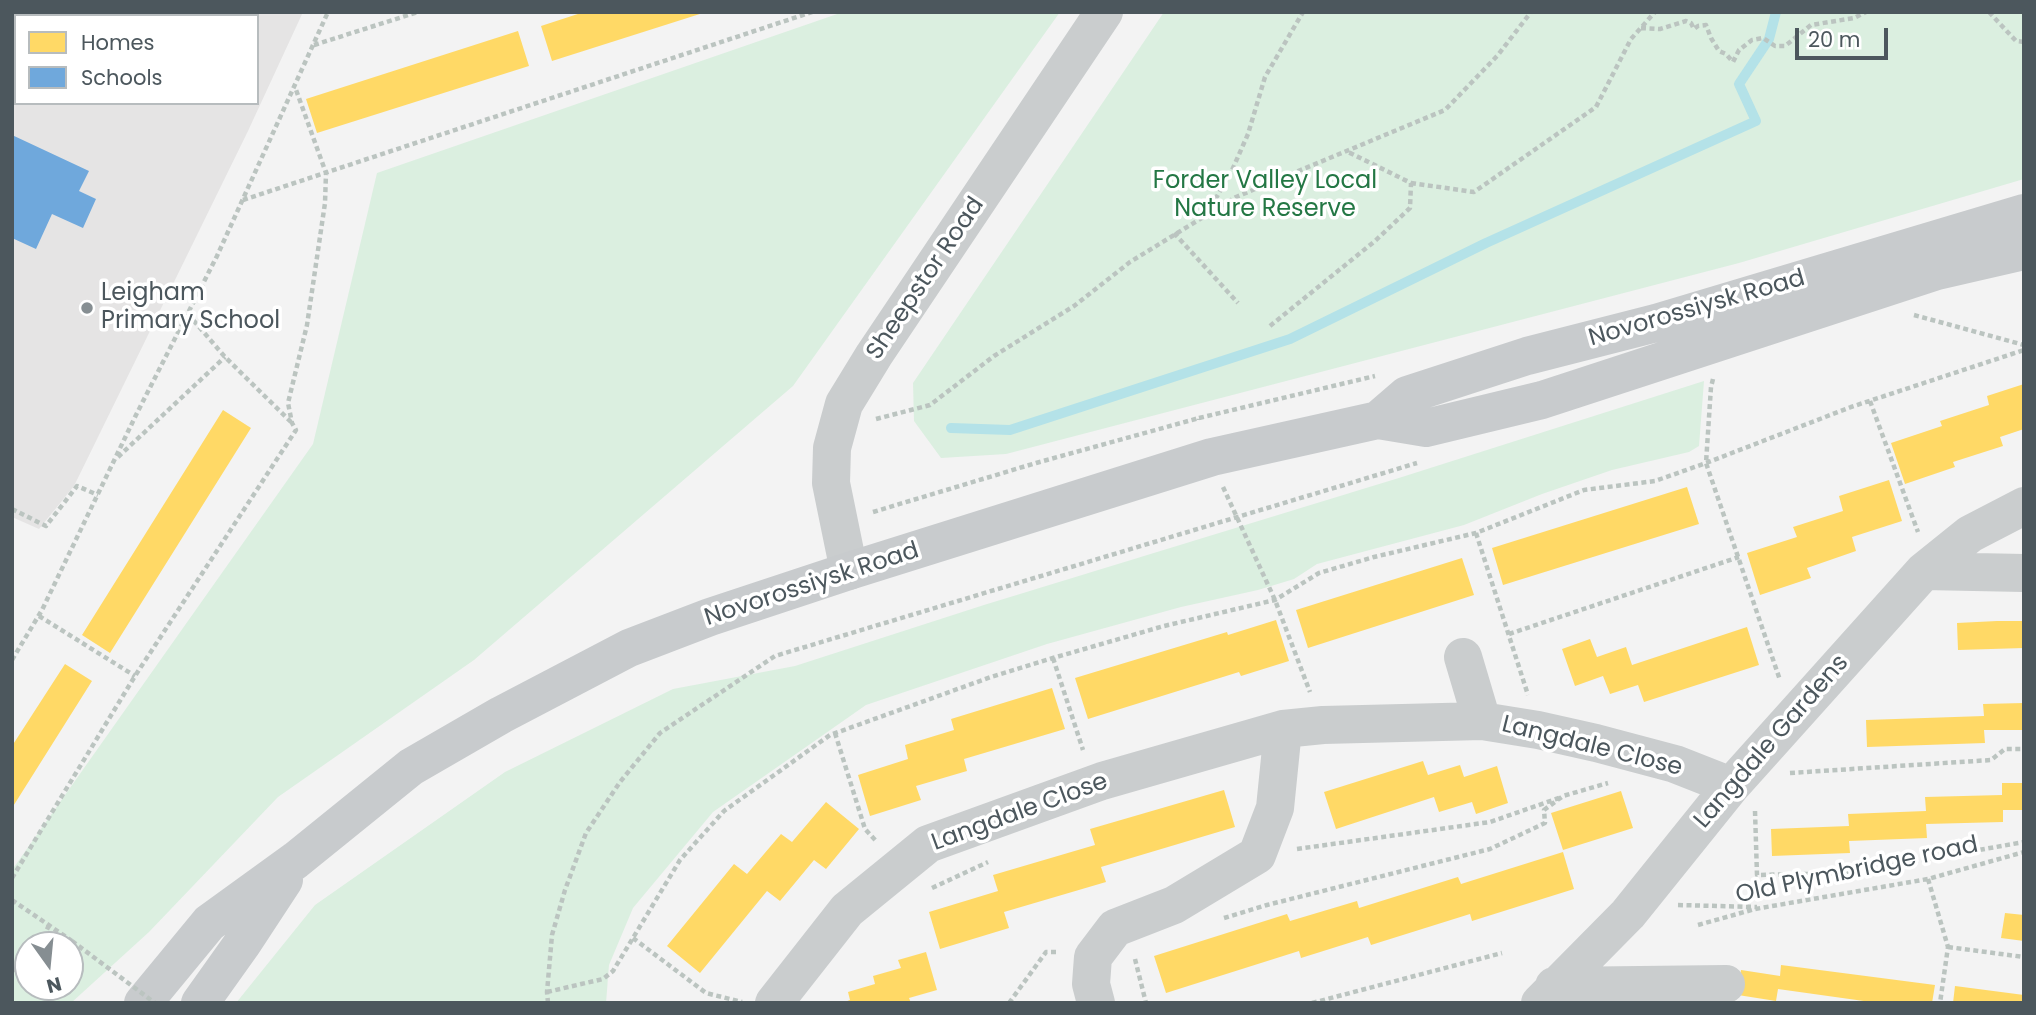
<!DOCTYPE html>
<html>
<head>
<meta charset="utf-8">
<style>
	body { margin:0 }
	#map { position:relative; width:2036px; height:1015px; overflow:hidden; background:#f3f3f3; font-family:Poppins,sans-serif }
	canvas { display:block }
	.frame { position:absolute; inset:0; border:14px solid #4c575d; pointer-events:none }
	.legend { position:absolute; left:14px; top:14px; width:245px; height:91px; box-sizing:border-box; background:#fff; border:2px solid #b7bcbe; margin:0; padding:9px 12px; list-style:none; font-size:21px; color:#4c575d }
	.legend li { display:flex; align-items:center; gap:14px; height:35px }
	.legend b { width:35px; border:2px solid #b7bcbe }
	.north { position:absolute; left:14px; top:931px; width:70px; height:70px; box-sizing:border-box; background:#fff; border:2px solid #b7bcbe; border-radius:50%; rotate:165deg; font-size:19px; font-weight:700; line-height:28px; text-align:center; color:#4c575d }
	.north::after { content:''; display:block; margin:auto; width:24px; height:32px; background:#868e92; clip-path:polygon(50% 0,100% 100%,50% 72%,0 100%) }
	.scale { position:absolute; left:1795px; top:28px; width:93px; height:32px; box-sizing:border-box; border:4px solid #4c575d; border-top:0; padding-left:9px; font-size:21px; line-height:24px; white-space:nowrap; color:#4c575d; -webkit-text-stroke:5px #fff; paint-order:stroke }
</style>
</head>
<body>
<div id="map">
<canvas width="2036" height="1015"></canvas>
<div class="frame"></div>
<ul class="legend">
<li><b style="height:19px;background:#ffd966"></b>Homes</li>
<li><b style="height:19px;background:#6fa8dc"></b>Schools</li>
</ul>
<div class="north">N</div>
<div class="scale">20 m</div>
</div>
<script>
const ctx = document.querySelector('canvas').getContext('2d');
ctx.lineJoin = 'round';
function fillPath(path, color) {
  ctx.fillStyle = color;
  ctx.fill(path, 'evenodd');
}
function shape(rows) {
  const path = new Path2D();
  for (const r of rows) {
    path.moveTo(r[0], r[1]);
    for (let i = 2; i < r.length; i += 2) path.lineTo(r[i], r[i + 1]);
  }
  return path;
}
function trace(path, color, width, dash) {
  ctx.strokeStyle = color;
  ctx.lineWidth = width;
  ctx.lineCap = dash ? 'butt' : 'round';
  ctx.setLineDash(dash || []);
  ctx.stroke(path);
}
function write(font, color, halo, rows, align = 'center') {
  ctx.font = font + ' Poppins,sans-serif';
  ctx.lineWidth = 7;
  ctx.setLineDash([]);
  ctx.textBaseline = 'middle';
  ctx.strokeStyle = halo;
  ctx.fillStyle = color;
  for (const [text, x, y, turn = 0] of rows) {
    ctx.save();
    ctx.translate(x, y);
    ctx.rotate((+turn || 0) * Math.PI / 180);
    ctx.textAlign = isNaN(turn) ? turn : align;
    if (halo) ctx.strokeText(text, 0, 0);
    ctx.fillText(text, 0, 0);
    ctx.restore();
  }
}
fillPath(shape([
	[12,12,303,12,248,131,74,486,39,529,12,517],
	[16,16,257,16,257,103,16,103]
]), '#e5e4e4');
fillPath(shape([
	[843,12,1060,12,793,386,474,660,278,797,149,932,71,1003,12,1003,12,870,313,444,377,173],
	[28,945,70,945,70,987,28,987],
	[1164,12,2024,12,2024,179,1739,263,1006,454,941,458,914,421,913,383],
	[1704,381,1699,446,1689,452,1612,470,1542,494,1464,525,1317,564,1294,579,1258,590,1181,607,1047,644,866,705,713,812,633,908,609,965,606,1003,236,1003,315,905,505,772,673,689,795,666,984,605,1402,477]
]), '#dbefe0');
fillPath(shape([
	[584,12,703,12,703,13,552,61,541,26],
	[518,31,529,66,317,133,306,99],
	[2024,384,2024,429,2000,437,2003,446,1953,462,1955,467,1905,484,1891,443,1942,426,1940,421,1989,405,1987,396],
	[223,410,251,428,110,653,82,635],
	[1889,480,1902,521,1852,537,1856,551,1807,568,1811,578,1760,595,1747,553,1797,537,1793,527,1843,511,1839,496],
	[1687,487,1699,524,1503,585,1492,548],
	[1462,558,1474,595,1308,648,1296,610],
	[1276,620,1289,661,1241,676,1239,672,1088,719,1075,678,1227,632,1228,635],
	[1997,621,2024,621,2024,648,1958,650,1957,623],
	[1747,627,1759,665,1644,702,1638,685,1610,694,1603,676,1575,686,1562,649,1590,639,1597,657,1626,647,1632,665],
	[65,664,92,681,12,808,12,746],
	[1052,688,1065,729,964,759,967,771,916,786,921,800,870,816,858,775,908,759,905,745,954,730,951,719],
	[2024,703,2024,730,1984,730,1985,743,1867,747,1866,720,1984,716,1983,704],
	[1423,761,1428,775,1460,765,1464,777,1497,766,1508,803,1476,814,1472,802,1439,812,1434,797,1336,829,1324,792],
	[2002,783,2024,783,2024,810,2003,810,2003,822,1926,824,1927,838,1849,841,1850,853,1772,856,1771,829,1849,826,1848,814,1926,811,1925,797,2002,795],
	[1224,790,1235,827,1101,867,1106,882,1004,912,1009,928,940,949,929,912,998,891,993,875,1095,845,1090,829],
	[1621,791,1633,828,1563,850,1551,813],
	[826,802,859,829,826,869,814,860,780,901,767,891,700,973,667,946,734,864,747,874,781,834,792,842],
	[1563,852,1574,889,1472,921,1470,914,1371,945,1368,937,1301,958,1299,951,1166,993,1154,956,1287,914,1290,921,1357,901,1359,908,1458,877,1461,884],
	[2005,913,2024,915,2024,941,2001,938],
	[926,952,937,990,909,998,911,1003,842,1003,850,1000,848,992,875,984,873,976,901,968,898,960],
	[1781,965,1935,985,1932,1003,1878,1003,1778,989,1776,1001,1738,995,1741,970,1780,976],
	[1955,986,2024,995,2024,1003,1953,1003]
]), '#ffd966');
fillPath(shape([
	[12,12,33,12,41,16,16,16,16,70,12,68],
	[12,135,89,171,79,191,96,199,83,228,52,214,36,249,12,238]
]), '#6fa8dc');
trace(shape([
	[951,428,1010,430,1290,339,1486,243,1756,121,1739,84,1769,39,1776,12]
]), '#b4e2e8', 10);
trace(shape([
	[1989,12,2016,41,2024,42],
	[1641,28,1660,29,1686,21,1691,23,1694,29,1698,26,1706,25,1711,38,1719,51,1726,54,1733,62,1739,50,1752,40,1763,38,1775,46,1785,46,1811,25,1854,18,1866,12],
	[314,45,418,12],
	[1411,183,1474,192,1596,107,1631,39,1655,12],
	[243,200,812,12],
	[1207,214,1233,168,1248,134,1265,77,1303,12],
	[1174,233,1238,303],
	[188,314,225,357,291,422],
	[1914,315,2024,345],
	[1270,326,1375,241,1410,208,1411,183,1346,151],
	[1713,379,1711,387,1706,463,1780,680],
	[1870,401,1918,532],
	[1199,418,1375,376],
	[876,419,930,405,994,356,1074,306,1130,262,1236,197,1445,110,1498,55,1531,12],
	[118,457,225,357],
	[1223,487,1275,600,1310,692],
	[12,509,46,526,77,486,98,495],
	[873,512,1036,463,1199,418,1199,420],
	[1476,533,1528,695],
	[39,616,135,676],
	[1509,634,1739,557],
	[1053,658,1083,750],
	[12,660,42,610,136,415,217,256,328,12],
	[835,733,865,829,877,842],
	[1790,773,1991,760,2005,749,2024,749],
	[1755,811,1757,875,1849,873,2024,842],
	[1297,849,1490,822,1559,798],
	[12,878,135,676,296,430,292,423,288,403,307,325,325,203,326,173,295,87],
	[1928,879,1948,947,1940,1003],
	[932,888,988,862],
	[12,900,72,941],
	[1678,905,1757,907],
	[1224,918,1267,905,1490,849,1545,823,1544,810,1563,796,1608,783],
	[1698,925,1755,909,1928,879,2024,852],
	[633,938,706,993,742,1002],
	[40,945,49,925],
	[1948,947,2024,957],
	[1135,959,1146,1003],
	[12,971,28,961],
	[547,992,603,979,613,971,680,860,724,811,830,735,991,677,1053,658,1164,626,1275,600,1319,573,1374,557,1476,533,1584,490,1655,481,1706,463,1851,407,2024,350],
	[548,1003,547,992,552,935,565,890,586,833,620,782,660,733,775,656,1417,463],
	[1009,1003,1046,952,1059,952],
	[1312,1003,1502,953]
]), '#bbc4c0', 4.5, [5, 3.5]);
trace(shape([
	[849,571,831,483,832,448,844,404,874,355,1104,12],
	[1924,571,2024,573],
	[1463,657,1482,721],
	[1554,986,1726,984],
	[774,1003,847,910,928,844,1102,781,1283,729,1323,725,1482,721,1538,730,1596,743,1675,764,1731,786],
	[1096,1003,1091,984,1093,957,1115,928,1174,905,1257,855,1275,808,1283,729],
	[1540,1003,1628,914,1731,786,1924,571,1970,534,2024,506]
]), '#cacdce', 38);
trace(shape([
	[1378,420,1407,395,1527,356,1656,323,2024,213],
	[143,1003,209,923,296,860,411,767,501,715,629,648,710,617,849,571,1212,457,1378,420,1426,428,1542,400,1937,271,2024,251],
	[200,1003,242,944,284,880]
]), '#c8cbcd', 38);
trace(shape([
	[72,941,155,1003]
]), '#bbc4c0', 4.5, [5, 3.5]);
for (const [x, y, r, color] of [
	[87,308,7,"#868e92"]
]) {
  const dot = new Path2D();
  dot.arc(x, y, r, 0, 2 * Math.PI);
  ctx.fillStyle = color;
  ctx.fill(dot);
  trace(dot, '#fff', 2.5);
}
write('24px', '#237744', '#fff', [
	["Forder Valley Local",1265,182],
	["Nature Reserve",1265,210]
]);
write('24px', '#4c575d', '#fff', [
	["Sheepstor Road",926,279,-56],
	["Novorossiysk Road",1697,309,-16],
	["Novorossiysk Road",812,585,-18],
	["Langdale Gardens",1772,742,-49],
	["Langdale Close",1592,747,14],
	["Langdale Close",1020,813,-20],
	["Old Plymbridge road",1857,871,-12]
]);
write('24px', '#4c575d', '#fff', [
	["Leigham",101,294],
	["Primary School",101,322]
], 'left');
</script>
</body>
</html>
